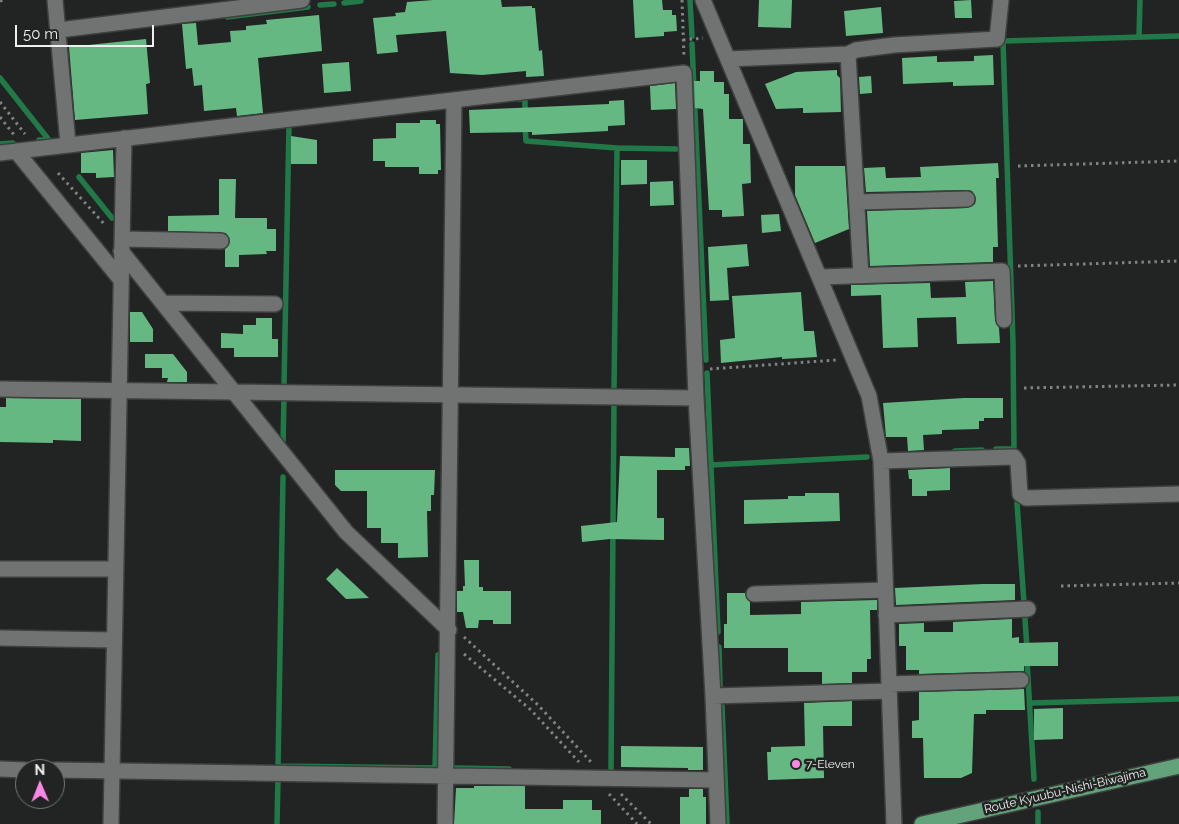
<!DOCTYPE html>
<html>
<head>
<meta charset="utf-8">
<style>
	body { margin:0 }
	#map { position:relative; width:1179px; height:824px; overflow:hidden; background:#222423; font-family:Raleway,sans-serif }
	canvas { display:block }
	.north { position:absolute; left:15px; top:759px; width:50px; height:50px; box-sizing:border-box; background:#222423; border:1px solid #747675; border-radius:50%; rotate:359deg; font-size:14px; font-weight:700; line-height:20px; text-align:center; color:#eef0ef }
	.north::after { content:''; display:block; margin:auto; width:18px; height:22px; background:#fa87e6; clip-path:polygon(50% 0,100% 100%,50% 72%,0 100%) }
	.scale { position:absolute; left:15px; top:25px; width:139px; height:22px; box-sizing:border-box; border:2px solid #eef0ef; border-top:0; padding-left:6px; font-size:15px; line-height:18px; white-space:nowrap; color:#eef0ef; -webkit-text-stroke:4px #222423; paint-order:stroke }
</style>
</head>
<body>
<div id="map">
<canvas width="1179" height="824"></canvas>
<div class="north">N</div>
<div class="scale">50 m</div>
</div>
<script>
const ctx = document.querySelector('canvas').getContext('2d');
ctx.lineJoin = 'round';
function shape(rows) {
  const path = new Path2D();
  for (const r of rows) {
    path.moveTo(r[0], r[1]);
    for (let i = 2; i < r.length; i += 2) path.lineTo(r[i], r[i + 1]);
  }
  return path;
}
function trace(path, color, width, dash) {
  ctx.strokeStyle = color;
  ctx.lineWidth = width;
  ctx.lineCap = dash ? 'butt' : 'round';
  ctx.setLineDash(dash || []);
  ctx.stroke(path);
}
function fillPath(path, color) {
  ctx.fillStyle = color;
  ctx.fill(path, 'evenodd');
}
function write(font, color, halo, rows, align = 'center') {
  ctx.font = font + ' Raleway,sans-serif';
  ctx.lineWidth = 5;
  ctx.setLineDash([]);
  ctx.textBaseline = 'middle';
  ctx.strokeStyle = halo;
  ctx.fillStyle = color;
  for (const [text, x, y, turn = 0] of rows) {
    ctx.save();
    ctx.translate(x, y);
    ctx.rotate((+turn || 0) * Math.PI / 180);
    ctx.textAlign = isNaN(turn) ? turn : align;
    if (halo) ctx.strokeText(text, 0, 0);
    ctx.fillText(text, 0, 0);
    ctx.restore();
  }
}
trace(shape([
	[690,0,692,36],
	[344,3,361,1],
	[320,5,334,4],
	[227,17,308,7],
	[1139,37,1140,0],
	[692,44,706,360],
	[0,78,49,140,39,140],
	[519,99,525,99,525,113],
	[525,125,526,141,617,148,614,390],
	[0,144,13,143],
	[617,148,676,149],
	[79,177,112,218],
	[707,373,718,632],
	[284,386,289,125],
	[283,444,284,398],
	[996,449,1014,449,1013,343,1003,41,1179,36],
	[955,451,982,450],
	[711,465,867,457],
	[1017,503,1024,603],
	[1025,619,1027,649],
	[719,647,720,686],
	[1027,661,1034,779],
	[1030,703,1179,699],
	[722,706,727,824],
	[278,766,437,768],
	[278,767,283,477],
	[435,768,438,655],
	[454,768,509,769],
	[611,771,614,403],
	[1038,812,1038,824],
	[277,824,278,779]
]), '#227948', 5.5);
fillPath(shape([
	[433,0,501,0,502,7,532,6,532,8,535,8,539,51,542,50,544,76,526,77,526,71,482,75,450,73,446,31,396,35,398,52,377,54,373,18,396,16,395,13,405,12,407,2],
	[633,0,662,0,663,10,672,10,672,15,676,15,677,31,664,32,664,36,635,38],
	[759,0,792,0,791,28,758,27],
	[971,0,972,18,955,18,954,1],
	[881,7,883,33,846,36,844,11],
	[319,15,322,51,258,58,263,113,237,116,236,108,204,111,202,85,194,86,192,68,186,69,182,24,196,23,198,45,231,42,230,31,246,30,246,26,267,24,266,20],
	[146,39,150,83,146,84,148,114,75,120,69,47],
	[993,55,994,85,953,86,953,82,903,84,902,58,937,56,937,62,974,61,974,56],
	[349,62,351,91,324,93,322,64],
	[837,70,837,75,840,78,841,112,803,113,803,108,776,109,765,84,796,72],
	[700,71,714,71,714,82,724,82,724,94,729,94,729,119,743,119,743,144,750,144,751,183,742,184,744,216,722,217,722,210,709,210,703,109,695,108,694,81,700,81],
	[871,76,872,93,860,94,859,77],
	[675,83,676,109,651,110,650,86],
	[624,100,625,125,608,126,608,131,532,135,532,132,470,133,469,110,609,104,609,101],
	[420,120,436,120,436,124,440,124,441,170,438,170,438,174,419,174,419,167,385,167,385,161,373,161,373,139,396,138,396,123,420,123],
	[291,136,317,140,317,164,291,164],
	[113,150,114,177,96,178,96,173,81,173,81,153],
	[621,160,647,160,647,184,621,185],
	[998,163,999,178,996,178,998,247,993,247,993,262,870,266,867,211,967,208,975,204,976,198,972,191,967,190,866,192,864,168,885,167,886,178,921,177,920,167],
	[795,166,845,166,849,229,815,243,795,195],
	[219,179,236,179,235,218,267,218,267,229,276,229,276,251,266,251,267,254,239,255,239,267,225,267,225,249,230,242,226,233,168,231,168,216,219,215],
	[673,181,674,205,650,206,650,182],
	[779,214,781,231,762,233,761,215],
	[747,244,749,266,727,268,729,300,710,301,708,247],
	[993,281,995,320,999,328,1000,343,957,344,956,317,917,318,918,347,883,348,881,295,851,296,851,285,930,283,931,298,966,297,965,282],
	[801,292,804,331,814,331,817,357,782,359,782,357,721,363,720,340,735,338,732,296],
	[130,312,142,312,153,329,153,342,130,342],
	[256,318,272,318,272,339,278,339,278,357,234,357,234,348,221,348,221,333,243,334,243,325,256,325],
	[145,354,173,354,187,372,187,382,167,382,168,378,162,378,162,368,145,368],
	[6,398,81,399,81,441,53,440,53,443,0,442,0,407,6,407],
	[964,398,1003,398,1003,418,984,418,984,421,979,421,979,429,942,430,942,434,923,435,924,450,908,451,907,437,886,437,883,403],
	[675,448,689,448,690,466,685,466,685,470,657,470,657,518,664,518,664,540,610,539,582,542,581,526,617,522,620,456,675,457],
	[950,468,950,490,927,491,927,496,912,496,912,479,909,479,908,470],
	[335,470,435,470,434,495,431,495,431,511,427,511,428,557,398,558,398,543,381,543,381,528,367,528,367,491,341,491,335,485],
	[805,493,839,493,840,521,744,524,744,500,788,499,788,496,805,496],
	[464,560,479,560,479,587,483,587,483,591,511,591,511,624,493,624,493,620,479,620,478,628,466,628,463,612,457,612,457,591,463,591,463,586,465,586],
	[337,568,369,598,346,599,326,579],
	[983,584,1015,584,1015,600,896,605,895,588],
	[727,593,745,593,750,602,750,615,801,614,801,602,877,600,877,610,870,610,871,659,867,659,867,672,852,672,852,683,822,684,822,672,788,672,788,648,724,648,724,624,727,624],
	[1012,619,1012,638,1019,637,1019,643,1058,642,1058,666,1024,666,1024,671,919,674,919,670,906,670,906,646,899,646,899,624,924,623,924,632,953,632,953,622],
	[1024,689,1025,710,986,710,986,714,974,714,972,773,961,778,924,778,923,738,912,738,912,721,919,720,919,692],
	[852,701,852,726,823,726,824,778,768,780,767,752,771,752,771,747,805,746,804,703],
	[1063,708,1063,739,1034,740,1034,709],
	[621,746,703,747,703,770,688,770,688,768,621,767],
	[474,786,525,786,525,809,563,809,563,800,592,800,592,810,601,810,601,824,454,824,456,788,474,788],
	[689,789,703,789,703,797,706,797,706,824,680,824,680,797,689,797]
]), '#66b883');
const minor = shape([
	[55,0,68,144],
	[703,0,869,396,881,461,894,824],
	[59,30,302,0],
	[848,54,856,50,894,45,997,39,1001,0],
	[728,59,848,54,861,276],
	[16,151,121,280],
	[0,153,684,73,696,398,713,696,718,824],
	[857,202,967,199],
	[122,239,221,241],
	[121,251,346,532,449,630],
	[819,277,1002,271,1004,320],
	[163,303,275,304],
	[0,389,696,398],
	[881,461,1014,457,1018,463,1020,494,1026,498,1179,494],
	[0,569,115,569],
	[754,594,885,590],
	[886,615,1028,609],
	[0,638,114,640],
	[889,684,1021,680],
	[713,696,889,691],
	[0,769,25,770],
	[55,770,716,780],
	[111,824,124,138],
	[445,824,454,100]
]);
const major = shape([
	[922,824,1179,766]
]);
trace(minor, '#3e403e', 18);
trace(major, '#3e403e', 18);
trace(shape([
	[682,0,684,57],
	[0,1,3,0],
	[683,40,703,38],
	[0,102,25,134],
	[0,117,15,136],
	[1018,166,1179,161],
	[58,173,106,226],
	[1018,266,1179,261],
	[710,369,836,360],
	[1024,388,1179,385],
	[1061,586,1179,583],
	[464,637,538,705,591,762],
	[464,654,531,710,579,762],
	[609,794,637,824],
	[621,794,651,824]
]), '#818382', 3, [2.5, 4]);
trace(minor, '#707371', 15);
trace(major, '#63a37b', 15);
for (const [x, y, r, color] of [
	[796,764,5,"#fa87e6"]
]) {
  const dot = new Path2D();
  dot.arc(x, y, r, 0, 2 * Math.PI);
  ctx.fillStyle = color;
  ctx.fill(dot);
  trace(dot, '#222423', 2);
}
write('12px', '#eef0ef', '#222423', [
	["7-Eleven",806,764]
], 'left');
write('12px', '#eef0ef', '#222423', [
	["Route Kyuubu-Nishi-Biwajima",1065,791,-13]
]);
</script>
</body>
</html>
